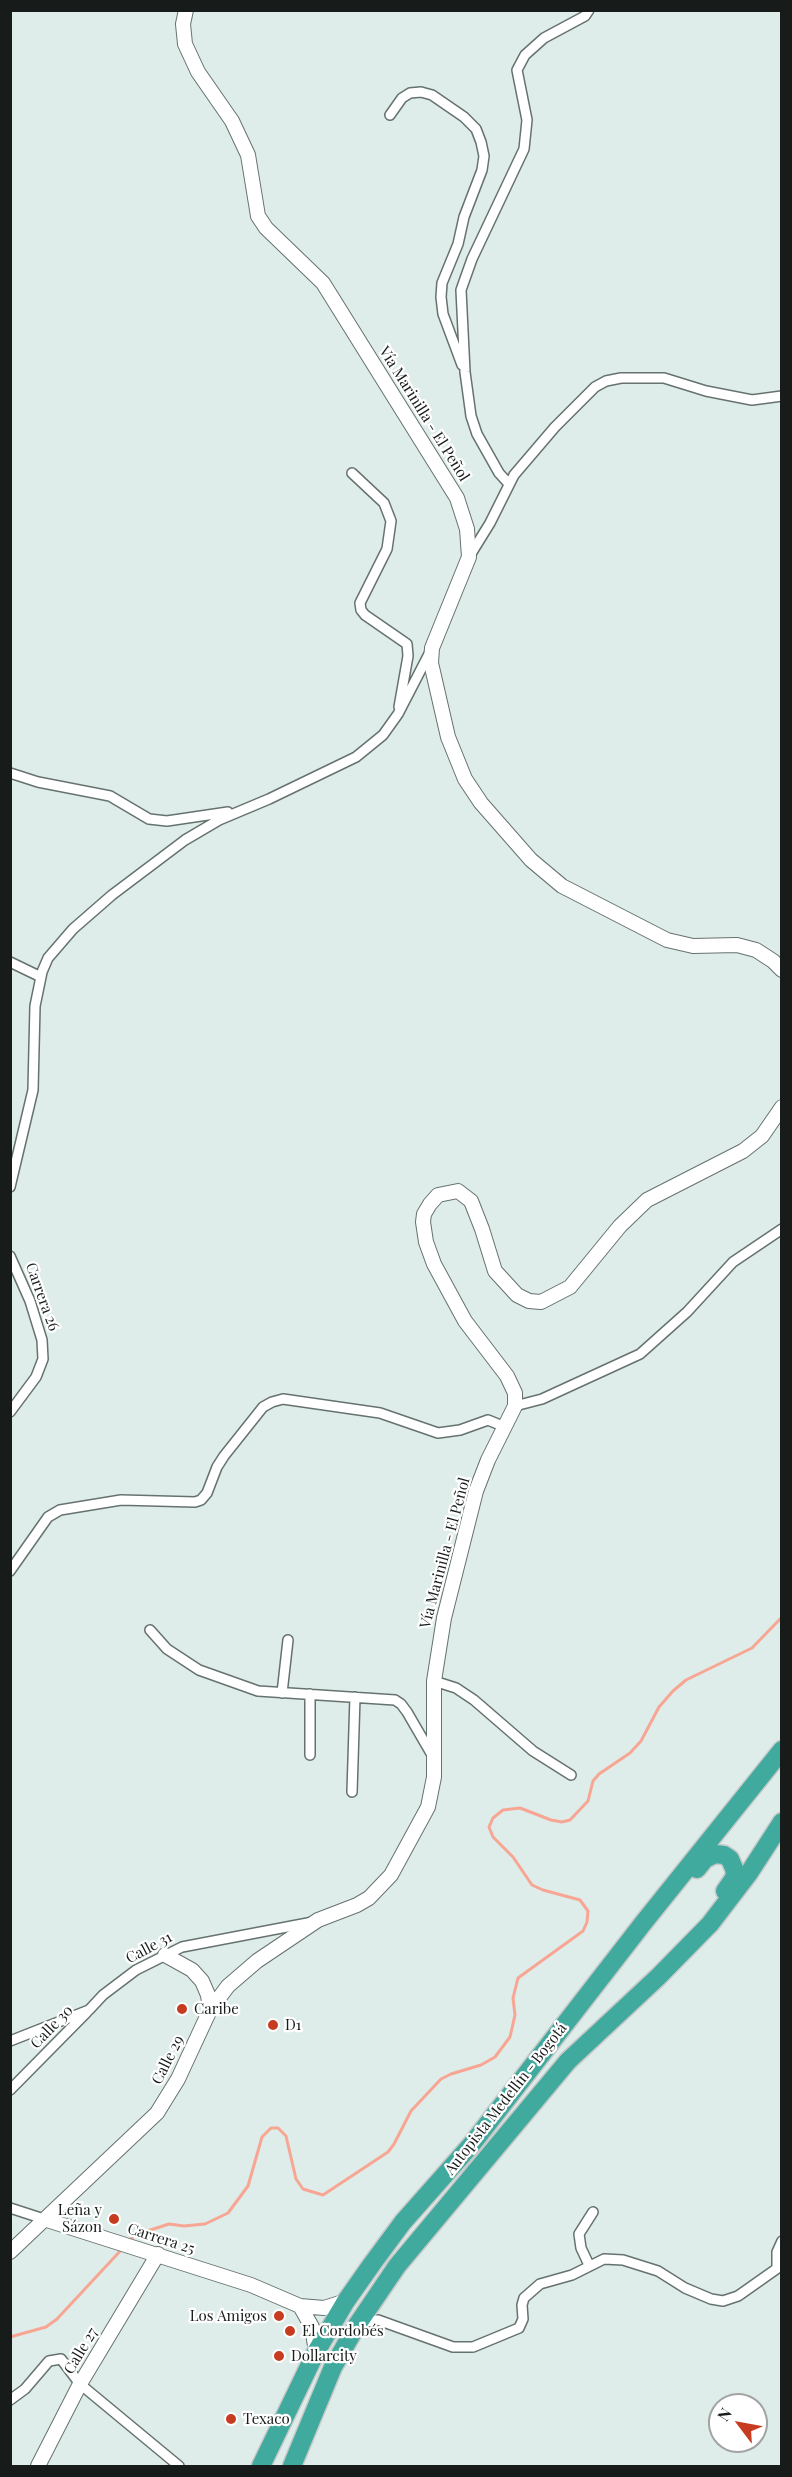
<!DOCTYPE html>
<html>
<head>
<meta charset="utf-8">
<style>
	body { margin:0 }
	#map { position:relative; width:792px; height:2477px; overflow:hidden; background:#deecea; font-family:"Playfair Display",serif }
	canvas { display:block }
	.frame { position:absolute; inset:0; border:12px solid #171c1b; pointer-events:none }
	.north { position:absolute; left:708px; top:2393px; width:60px; height:60px; box-sizing:border-box; background:#fff; border:2px solid #a2a4a4; border-radius:50%; rotate:302deg; font-size:16px; font-weight:700; line-height:24px; text-align:center; color:#171c1b }
	.north::after { content:''; display:block; margin:auto; width:21px; height:27px; background:#c73c20; clip-path:polygon(50% 0,100% 100%,50% 72%,0 100%) }
</style>
</head>
<body>
<div id="map">
<canvas width="792" height="2477"></canvas>
<div class="frame"></div>
<div class="north">N</div>
</div>
<script>
const ctx = document.querySelector('canvas').getContext('2d');
ctx.lineJoin = 'round';
function shape(rows) {
  const path = new Path2D();
  for (const r of rows) {
    path.moveTo(r[0], r[1]);
    for (let i = 2; i < r.length; i += 2) path.lineTo(r[i], r[i + 1]);
  }
  return path;
}
function trace(path, color, width, dash) {
  ctx.strokeStyle = color;
  ctx.lineWidth = width;
  ctx.lineCap = dash ? 'butt' : 'round';
  ctx.setLineDash(dash || []);
  ctx.stroke(path);
}
function write(font, color, halo, rows, align = 'center') {
  ctx.font = font + ' "Playfair Display",serif';
  ctx.lineWidth = 4.5;
  ctx.setLineDash([]);
  ctx.textBaseline = 'middle';
  ctx.strokeStyle = halo;
  ctx.fillStyle = color;
  for (const [text, x, y, turn = 0] of rows) {
    ctx.save();
    ctx.translate(x, y);
    ctx.rotate((+turn || 0) * Math.PI / 180);
    ctx.textAlign = isNaN(turn) ? turn : align;
    if (halo) ctx.strokeText(text, 0, 0);
    ctx.fillText(text, 0, 0);
    ctx.restore();
  }
}
trace(shape([
	[129,2241,135,2235,169,2224,184,2226,205,2224,228,2213,248,2186,262,2137,271,2128,278,2128,286,2136,296,2179,303,2189,323,2195,388,2152,394,2144,411,2111,441,2079,451,2074,481,2065,495,2057,510,2037,515,2015,513,1998,518,1978,583,1931,587,1922,588,1911,580,1900,543,1890,532,1885,513,1857,493,1837,489,1827,493,1818,503,1810,520,1808,551,1820,562,1822,570,1820,588,1801,593,1781,599,1774,630,1753,641,1741,659,1707,673,1691,686,1680,752,1648,782,1617],
	[10,2337,46,2327,57,2319,123,2248]
]), '#f8a694', 3);
const street = shape([
	[390,115,402,98,410,93,421,92,432,95,464,117,476,129,481,142,484,156,482,170,464,217,458,244,442,283,441,297,443,314,462,365],
	[352,473,384,503,391,521,387,549,360,603,361,610,365,615,407,644,408,656,399,707],
	[509,484,499,473,477,434,471,416,465,372,461,290,472,259,524,149,527,120,517,70,525,55,544,38,585,16,589,10],
	[469,557,490,523,514,475,555,427,595,387,606,381,621,378,664,378,706,391,752,400,782,396],
	[10,773,38,782,110,796,149,819,167,821,228,812],
	[10,962,41,977],
	[10,1187,33,1090,35,1006,42,972,48,958,73,929,112,895,185,840,219,820,269,799,356,757,383,735,398,714,430,652],
	[10,1256,30,1301,42,1340,43,1359,36,1377,10,1412],
	[515,1406,542,1399,640,1354,687,1312,733,1262,782,1229],
	[10,1571,48,1517,60,1510,121,1500,195,1502,201,1500,207,1493,217,1467,224,1456,263,1407,272,1402,283,1399,380,1413,438,1433,460,1430,488,1420,505,1427],
	[150,1630,167,1649,199,1670,258,1691,395,1700,401,1704,407,1712,432,1755],
	[434,1681,456,1688,474,1700,533,1751,571,1775],
	[282,1693,288,1640],
	[310,1755,310,1694],
	[352,1792,355,1697],
	[10,2041,89,2010,103,1995,136,1970,182,1947,313,1922],
	[10,2090,87,2012],
	[10,2208,47,2220],
	[589,2265,581,2248,579,2234,593,2212],
	[777,2267,777,2252,782,2241],
	[361,2323,378,2320,453,2347,473,2347,519,2328,523,2319,522,2305,524,2298,540,2284,572,2275,604,2259,623,2260,658,2271,685,2288,711,2299,723,2301,738,2296,782,2265],
	[10,2400,25,2389,49,2361,61,2359,80,2384,179,2466]
]);
const secondary = shape([
	[186,10,183,24,185,44,198,72,232,121,248,155,258,216,266,228,323,283,457,498,467,529,469,557,432,648,431,663,448,737,465,779,481,803,531,860,562,886,667,940,693,946,737,945,756,950,773,961,782,970],
	[165,1955,192,1970,202,1981,208,1995,210,2010],
	[47,2220,251,2285,300,2306,324,2308,346,2301],
	[10,2252,157,2113,178,2079,210,2010,228,1986,257,1961,318,1920,357,1905,369,1898,391,1875,428,1807,434,1777,434,1681,444,1618,476,1491,488,1460,515,1406,515,1393,507,1376,465,1321,434,1264,426,1242,423,1222,424,1214,430,1204,438,1195,458,1191,471,1201,482,1229,495,1271,517,1295,529,1301,541,1302,570,1287,620,1226,647,1200,743,1151,762,1136,782,1107],
	[300,2306,312,2327,316,2352],
	[38,2466,80,2384,158,2254]
]);
const highway = shape([
	[697,1869,705,1859,715,1854,724,1855,730,1859,735,1871,734,1878,725,1891],
	[261,2466,316,2352,346,2301,372,2264,403,2222,472,2144,644,1922,782,1750],
	[292,2466,333,2367,357,2325,397,2266,568,2061,658,1977,710,1924,749,1873,782,1822]
]);
trace(street, '#667270', 12);
trace(secondary, '#667270', 16);
trace(highway, '#c7c9c8', 21);
trace(street, '#fff', 9);
trace(secondary, '#fff', 14);
trace(highway, '#41aa9e', 18);
for (const [x, y, r, color] of [
	[182,2009,6,"#c73c20"],
	[273,2025,6,"#c73c20"],
	[114,2219,6,"#c73c20"],
	[279,2316,6,"#c73c20"],
	[290,2331,6,"#c73c20"],
	[279,2356,6,"#c73c20"],
	[231,2419,6,"#c73c20"]
]) {
  const dot = new Path2D();
  dot.arc(x, y, r, 0, 2 * Math.PI);
  ctx.fillStyle = color;
  ctx.fill(dot);
  trace(dot, '#fff', 2);
}
write('15px', '#171c1b', '#fff', [
	["Vía Marinilla - El Peñol",424,414,58],
	["Carrera 26",42,1297,70],
	["Vía Marinilla - El Peñol",445,1553,-75],
	["Calle 31",149,1948,-28],
	["Calle 30",52,2027,-46],
	["Calle 29",168,2060,-63],
	["Autopista Medellín - Bogotá",506,2099,-52],
	["Carrera 25",161,2239,18],
	["Calle 27",81,2351,-59]
]);
write('15px', '#171c1b', '#fff', [
	["Caribe",194,2009],
	["D1",285,2025],
	["Leña y",102,2210,"right"],
	["Sázon",102,2227,"right"],
	["Los Amigos",267,2316,"right"],
	["El Cordobés",302,2331],
	["Dollarcity",291,2356],
	["Texaco",243,2419]
], 'left');
</script>
</body>
</html>
